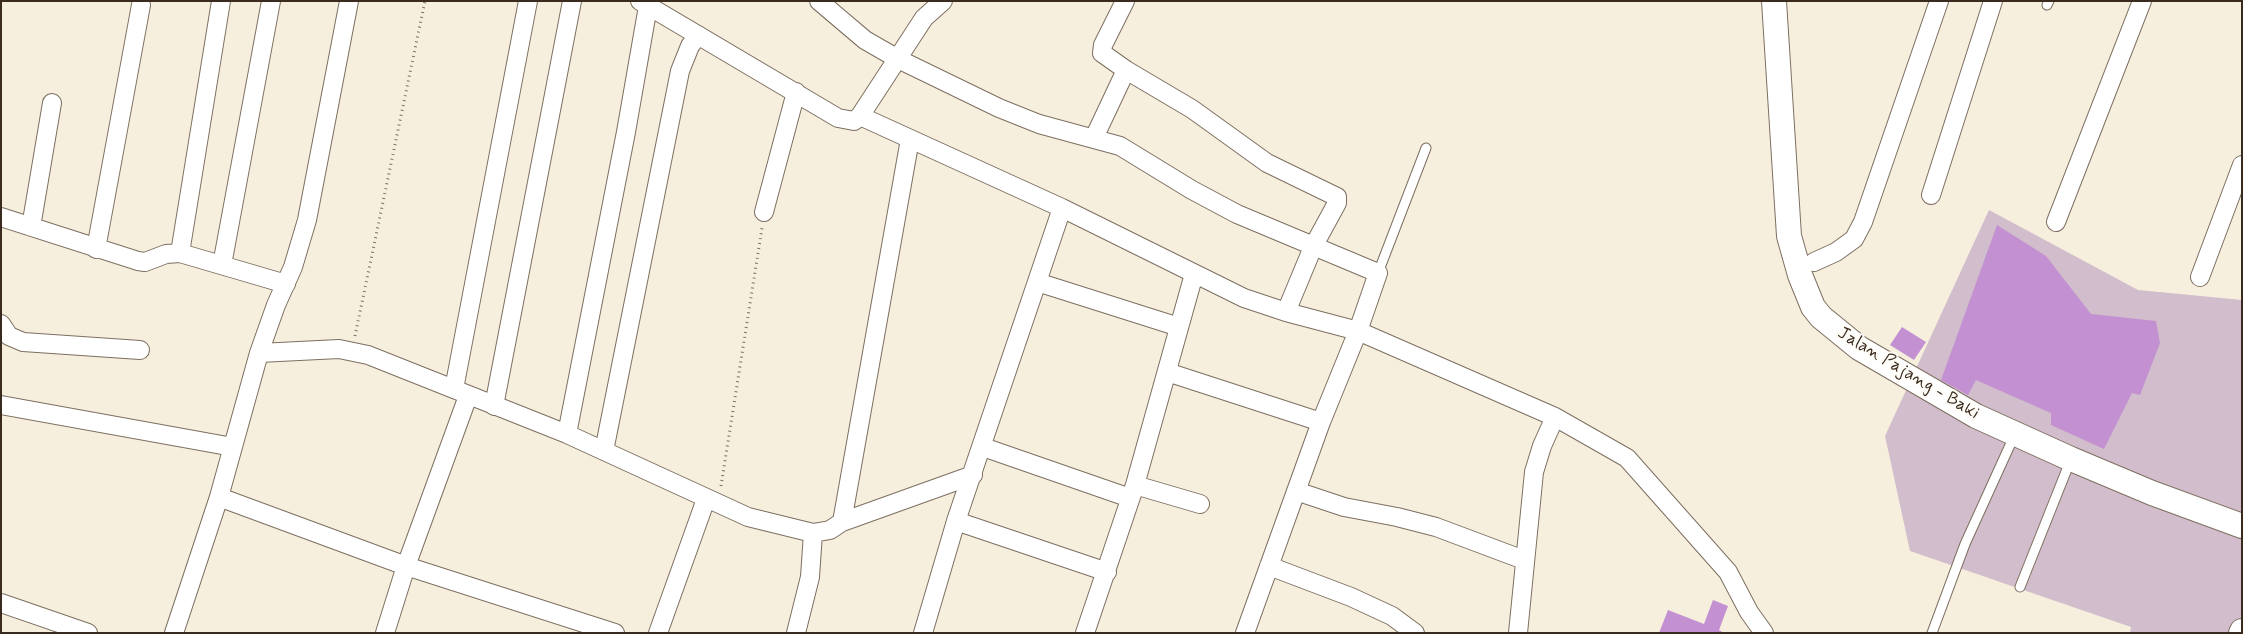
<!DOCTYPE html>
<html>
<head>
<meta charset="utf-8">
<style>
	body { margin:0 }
	#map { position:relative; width:2243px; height:634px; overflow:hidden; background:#f7efde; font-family:Mynerve,sans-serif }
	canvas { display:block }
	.frame { position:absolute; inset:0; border:2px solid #3b2a1e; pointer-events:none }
</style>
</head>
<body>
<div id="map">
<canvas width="2243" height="634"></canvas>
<div class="frame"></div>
</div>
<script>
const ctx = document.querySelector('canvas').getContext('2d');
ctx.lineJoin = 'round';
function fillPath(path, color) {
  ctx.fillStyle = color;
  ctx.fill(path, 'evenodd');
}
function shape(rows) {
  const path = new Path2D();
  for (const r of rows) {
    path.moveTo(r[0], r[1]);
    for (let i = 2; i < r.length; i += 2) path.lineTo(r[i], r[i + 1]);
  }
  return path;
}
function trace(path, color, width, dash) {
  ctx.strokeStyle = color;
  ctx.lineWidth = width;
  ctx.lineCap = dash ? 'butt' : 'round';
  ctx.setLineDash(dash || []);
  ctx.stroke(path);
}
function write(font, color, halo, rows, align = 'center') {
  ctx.font = font + ' Mynerve,sans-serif';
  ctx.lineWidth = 4;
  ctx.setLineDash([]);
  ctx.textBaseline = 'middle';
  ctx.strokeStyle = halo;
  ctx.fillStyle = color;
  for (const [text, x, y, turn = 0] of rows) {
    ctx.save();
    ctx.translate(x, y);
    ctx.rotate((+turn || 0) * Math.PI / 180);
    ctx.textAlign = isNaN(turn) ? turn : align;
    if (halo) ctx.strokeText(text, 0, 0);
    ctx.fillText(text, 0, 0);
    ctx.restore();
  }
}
fillPath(shape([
	[1989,210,2138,290,2242,300,2242,633,2130,633,2131,627,1910,551,1885,436]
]), '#d1bdcb');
fillPath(shape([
	[1997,225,2046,256,2091,314,2156,321,2160,343,2140,395,2132,393,2104,449,2051,425,2051,413,1976,380,1968,395,1941,380],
	[1902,327,1926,342,1914,360,1890,345],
	[1713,600,1728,606,1719,630,1724,633,1659,633,1668,610,1704,624]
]), '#c390d1');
const lane = shape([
	[2047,5,2049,1],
	[1378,273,1426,148],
	[2020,587,2071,459],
	[1932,633,1965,544,2015,434]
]);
const street = shape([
	[640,1,838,118,854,121,860,116,1062,208,1244,298,1286,312,1358,331,1555,417,1627,458,1728,572,1749,612,1764,633],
	[819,1,865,40,898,59,999,108,1039,124,1120,146,1192,190,1237,214,1378,273,1358,331,1321,422,1245,633],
	[1125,1,1103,45,1102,53,1126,70,1192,109,1267,163,1337,197,1337,203,1313,247,1286,312],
	[860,116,924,18,943,1],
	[1094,138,1126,70],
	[1931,195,1993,1],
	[764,212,796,92],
	[1,217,138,261,145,262,166,254,180,253,286,284],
	[2056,222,2142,1],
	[31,227,52,103],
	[96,249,141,5],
	[180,253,221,1],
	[1814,262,1836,252,1854,239,1863,222,1939,1],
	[222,265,271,1],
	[2200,277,2242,165],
	[1037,282,1179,327],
	[1,324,9,336,23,342,140,350],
	[259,353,339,349,368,355,567,434,748,517,813,533,830,530,842,522,973,475],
	[1167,372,1321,422],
	[454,389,528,1],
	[1,405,233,447],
	[494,406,572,1],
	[567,434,626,132,648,6],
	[983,447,1130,498],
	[604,451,680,71,690,46,698,35],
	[1135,485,1200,504],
	[1296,491,1344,507,1397,517,1436,527,1524,560],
	[219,497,406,566,615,633],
	[956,521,1107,572],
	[842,522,910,139],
	[1269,566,1351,597,1392,616,1415,633],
	[1,603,88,633],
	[174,633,219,497,259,353,276,305,293,267,307,220,349,1],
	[385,633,406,566,468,396],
	[658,633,706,499],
	[796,633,810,577,813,533],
	[923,633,956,521,1062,208],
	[1085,633,1135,485,1194,274],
	[1518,633,1534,472,1542,446,1555,417]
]);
const secondary = shape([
	[1774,1,1789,236,1800,275,1813,307,1821,317,1859,348,1976,416,2071,459,2152,493,2242,526],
	[2241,633,2242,631]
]);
trace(lane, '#7d6f61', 11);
trace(street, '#7d6f61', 20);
trace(secondary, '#7d6f61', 26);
trace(shape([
	[355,336,425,1],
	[721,486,762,228]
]), '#7d6f61', 3, [1, 4]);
trace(lane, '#fff', 9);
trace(street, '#fff', 18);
trace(secondary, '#fff', 24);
write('18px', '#3b2a1e', '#fdfcf7', [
	["Jalan Pajang - Baki",1908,374,31]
]);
</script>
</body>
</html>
